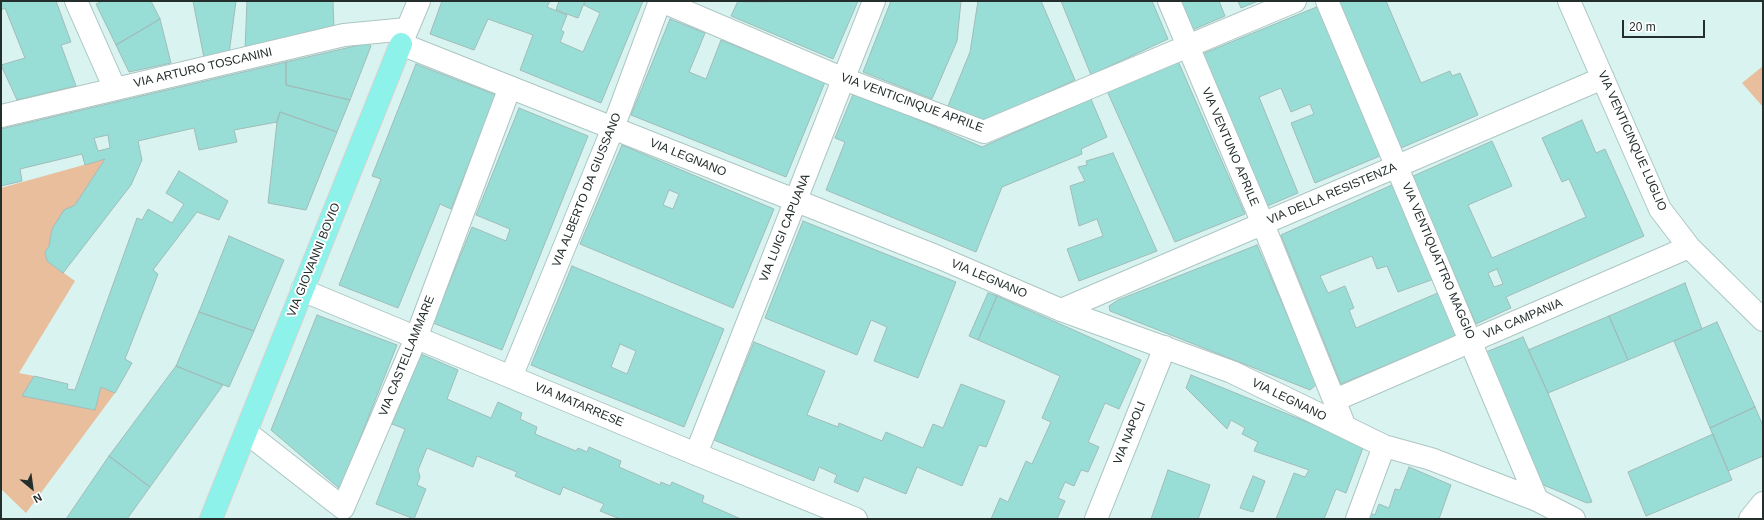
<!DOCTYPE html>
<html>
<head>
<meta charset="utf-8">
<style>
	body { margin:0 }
	#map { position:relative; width:1764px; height:520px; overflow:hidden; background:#d9f4f0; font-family:Helvetica,sans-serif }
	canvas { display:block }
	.frame { position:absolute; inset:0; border:2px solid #242e2d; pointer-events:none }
	.north { position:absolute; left:12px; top:468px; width:40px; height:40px; -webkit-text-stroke:3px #fff; paint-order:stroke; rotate:151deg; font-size:11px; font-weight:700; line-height:16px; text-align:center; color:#242e2d }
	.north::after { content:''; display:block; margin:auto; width:14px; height:18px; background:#242e2d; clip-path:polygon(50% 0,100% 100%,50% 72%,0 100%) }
	.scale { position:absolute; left:1622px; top:20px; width:83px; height:18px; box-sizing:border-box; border:2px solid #242e2d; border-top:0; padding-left:5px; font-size:12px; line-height:14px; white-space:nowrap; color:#242e2d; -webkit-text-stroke:3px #fff; paint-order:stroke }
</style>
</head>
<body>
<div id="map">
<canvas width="1764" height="520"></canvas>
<div class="frame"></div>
<div class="north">N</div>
<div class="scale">20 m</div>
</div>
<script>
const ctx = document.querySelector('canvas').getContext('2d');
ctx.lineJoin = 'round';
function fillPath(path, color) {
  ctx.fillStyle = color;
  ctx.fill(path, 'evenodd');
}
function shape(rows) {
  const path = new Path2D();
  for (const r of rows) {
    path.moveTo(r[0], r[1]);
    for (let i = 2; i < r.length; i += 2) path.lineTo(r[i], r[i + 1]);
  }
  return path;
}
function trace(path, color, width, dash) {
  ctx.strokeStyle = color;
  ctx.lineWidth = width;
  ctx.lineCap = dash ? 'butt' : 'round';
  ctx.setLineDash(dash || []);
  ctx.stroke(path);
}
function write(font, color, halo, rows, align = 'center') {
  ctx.font = font + ' Helvetica,sans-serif';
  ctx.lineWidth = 4;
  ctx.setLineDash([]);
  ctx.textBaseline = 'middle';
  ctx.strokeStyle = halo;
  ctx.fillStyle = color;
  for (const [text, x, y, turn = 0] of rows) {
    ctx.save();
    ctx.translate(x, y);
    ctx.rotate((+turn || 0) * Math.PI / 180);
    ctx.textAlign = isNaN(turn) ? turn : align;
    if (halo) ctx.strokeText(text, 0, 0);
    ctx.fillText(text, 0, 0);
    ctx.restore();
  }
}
fillPath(shape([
	[1763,66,1763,107,1742,83],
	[105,159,75,205,52,229,49,246,45,252,47,261,75,281,19,373,34,376,23,396,95,410,101,387,115,393,26,513,1,489,1,188]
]), '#e8be9d');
const building = shape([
	[1,1,56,1,71,42,61,45,76,86,17,100,1,65,25,58,5,8,1,10,1,1],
	[103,1,151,1,160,19,116,45,96,4,103,1],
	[193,1,236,1,229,54,204,58,193,1],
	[247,1,333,1,334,28,245,50,247,1],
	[442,1,550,1,547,7,567,15,561,30,564,32,560,42,583,52,600,13,584,5,585,1,643,1,601,103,520,70,533,35,488,19,474,50,430,34,442,1],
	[559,1,585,1,578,18,556,10,559,1],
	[738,1,748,2,858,1,833,59,731,16,738,1],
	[891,1,961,1,957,41,932,99,863,72,891,1],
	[978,1,1041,1,1075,80,985,121,948,106,970,52,978,1],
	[1061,1,1152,1,1168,39,1091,75,1061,1],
	[1177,1,1219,1,1225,16,1190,31,1177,1],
	[1238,1,1258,1,1241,8,1238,1],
	[1338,1,1386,1,1421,83,1450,71,1452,76,1460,73,1478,115,1401,148,1338,1],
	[1319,6,1380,156,1315,183,1291,123,1314,114,1310,104,1291,112,1281,88,1259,97,1298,193,1265,207,1202,54,1319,6],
	[160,19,171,63,129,72,116,45,160,19],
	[670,19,705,33,689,72,706,79,721,40,825,82,786,177,631,115,670,19],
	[368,43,371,46,350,100,286,85,286,62,368,43],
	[1178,61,1245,214,1175,242,1107,91,1178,61],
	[286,62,286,85,350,100,337,132,280,112,277,122,234,130,237,142,199,150,194,128,138,141,142,160,131,185,63,273,47,261,45,252,49,246,52,229,64,210,75,205,105,159,85,165,82,154,20,169,22,181,1,186,1,129,286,62],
	[108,135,110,148,98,151,94,138,108,135],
	[416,64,496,95,451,209,440,204,398,308,339,285,381,179,372,176,416,64],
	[854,92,982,147,1091,99,1107,137,1081,149,1082,154,1002,187,976,252,826,190,845,142,835,138,854,92],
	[519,108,588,136,502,350,433,323,472,227,506,241,510,229,476,215,519,108],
	[280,112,337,132,306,210,268,203,277,122,280,112],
	[1582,120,1596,153,1605,149,1644,236,1506,297,1511,308,1476,324,1411,177,1492,141,1512,186,1468,205,1492,258,1586,217,1569,179,1562,182,1542,138,1582,120],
	[1497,269,1503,284,1494,287,1488,273,1497,269],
	[622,145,774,209,733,308,580,244,622,145],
	[669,190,679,194,673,209,663,205,669,190],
	[1113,153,1157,251,1079,281,1067,249,1103,236,1097,219,1079,226,1070,186,1085,181,1078,167,1087,165,1086,161,1113,153],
	[179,171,228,201,219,220,197,212,153,270,158,274,125,359,132,363,115,393,101,387,95,410,22,396,34,376,68,384,67,389,75,390,137,218,142,220,148,209,172,223,184,204,166,193,179,171],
	[1394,184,1434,279,1398,292,1387,266,1377,269,1372,256,1320,276,1328,293,1345,286,1354,308,1349,310,1356,328,1440,292,1458,335,1341,384,1281,235,1394,184],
	[803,221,956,282,918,378,874,361,887,327,871,320,857,355,765,318,803,221],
	[229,236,284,260,254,331,199,312,229,236],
	[1257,245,1317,384,1310,390,1110,311,1109,306,1118,300,1257,245],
	[572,266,724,329,684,427,531,365,572,266],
	[620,344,636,351,627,374,611,367,620,344],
	[1685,283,1702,329,1628,360,1609,316,1685,283],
	[988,293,997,296,978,340,969,336,988,293],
	[997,296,1141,360,1119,409,1105,403,1088,442,1099,447,1088,472,1081,470,1074,486,1065,482,1058,498,1065,501,1057,519,991,519,1000,498,1008,502,1026,461,1032,464,1051,422,1042,418,1060,376,978,340,997,296],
	[199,312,254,331,229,387,176,366,199,312],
	[317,315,397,345,340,489,271,430,317,315],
	[1609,316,1628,360,1548,393,1528,350,1609,316],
	[1717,322,1755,407,1710,428,1674,341,1717,322],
	[1523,337,1548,393,1592,502,1587,503,1541,484,1486,352,1523,337],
	[754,342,825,371,807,415,838,427,839,423,882,441,886,432,923,448,933,424,943,428,961,384,1005,401,986,447,979,445,962,486,917,467,906,494,864,477,858,492,834,482,837,475,819,467,814,481,714,440,754,342],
	[421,354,458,370,447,399,491,418,498,402,522,413,520,419,537,427,535,434,576,451,578,448,587,452,589,447,621,461,619,467,660,485,661,482,670,486,672,482,704,496,702,502,741,519,620,519,600,511,604,504,563,487,560,495,515,476,517,472,477,456,473,467,427,448,418,470,420,477,417,485,426,489,414,519,376,504,405,429,392,424,421,354],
	[176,366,223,385,150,487,109,456,176,366],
	[1191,375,1364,445,1346,493,1336,489,1324,519,1276,519,1294,473,1305,477,1309,470,1254,451,1258,442,1242,434,1245,428,1231,420,1227,429,1186,388,1191,375],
	[1755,407,1763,426,1763,456,1728,471,1710,428,1755,407],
	[1713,434,1732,480,1646,516,1628,472,1713,434],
	[109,456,150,487,127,519,66,519,109,456],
	[1409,467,1451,485,1439,519,1368,519,1370,513,1375,515,1379,504,1389,508,1395,489,1400,490,1409,467],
	[1168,470,1210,485,1198,519,1151,519,1168,470],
	[1253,476,1265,481,1253,512,1240,508,1253,476]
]);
fillPath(building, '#98ded6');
trace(building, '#a1bbb8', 1);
const minor = shape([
	[76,1,115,89],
	[419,1,401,44,938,257,1061,310,1232,372,1384,446,1431,459,1537,500,1574,519],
	[661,1,844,79,984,132,1295,1],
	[1169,1,1263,224,1345,427],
	[1327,1,1537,500],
	[1569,1,1660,209,1689,247,1763,320],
	[1,116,344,35,407,29],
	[302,290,696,454,856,519],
	[1061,310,1603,78],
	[511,377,613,128,660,1],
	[1335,400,1689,247],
	[246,432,343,508,416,338,510,87],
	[696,454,874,1],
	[1096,519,1165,347],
	[1357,519,1384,446],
	[1750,519,1763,503]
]);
const major = shape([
	[211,519,401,44]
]);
trace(minor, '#acc6c3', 24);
trace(major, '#d3d5d5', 24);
trace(minor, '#fff', 22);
trace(major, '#8cf2ea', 22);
write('12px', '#242e2d', '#fff', [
	["VIA ARTURO TOSCANINI",203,68,-13],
	["VIA VENTICINQUE APRILE",912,103,20],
	["VIA VENTICINQUE LUGLIO",1632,141,66],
	["VIA VENTUNO APRILE",1230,147,67],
	["VIA LEGNANO",688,158,22],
	["VIA ALBERTO DA GIUSSANO",587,190,-68],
	["VIA DELLA RESISTENZA",1332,194,-23],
	["VIA LUIGI CAPUANA",785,228,-68],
	["VIA GIOVANNI BOVIO",314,260,-68],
	["VIA VENTIQUATTRO MAGGIO",1438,261,67],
	["VIA LEGNANO",989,279,23],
	["VIA CAMPANIA",1523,319,-23],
	["VIA CASTELLAMMARE",407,356,-68],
	["VIA LEGNANO",1289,400,26],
	["VIA MATARRESE",579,405,23],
	["VIA NAPOLI",1130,433,-68]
]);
</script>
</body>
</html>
